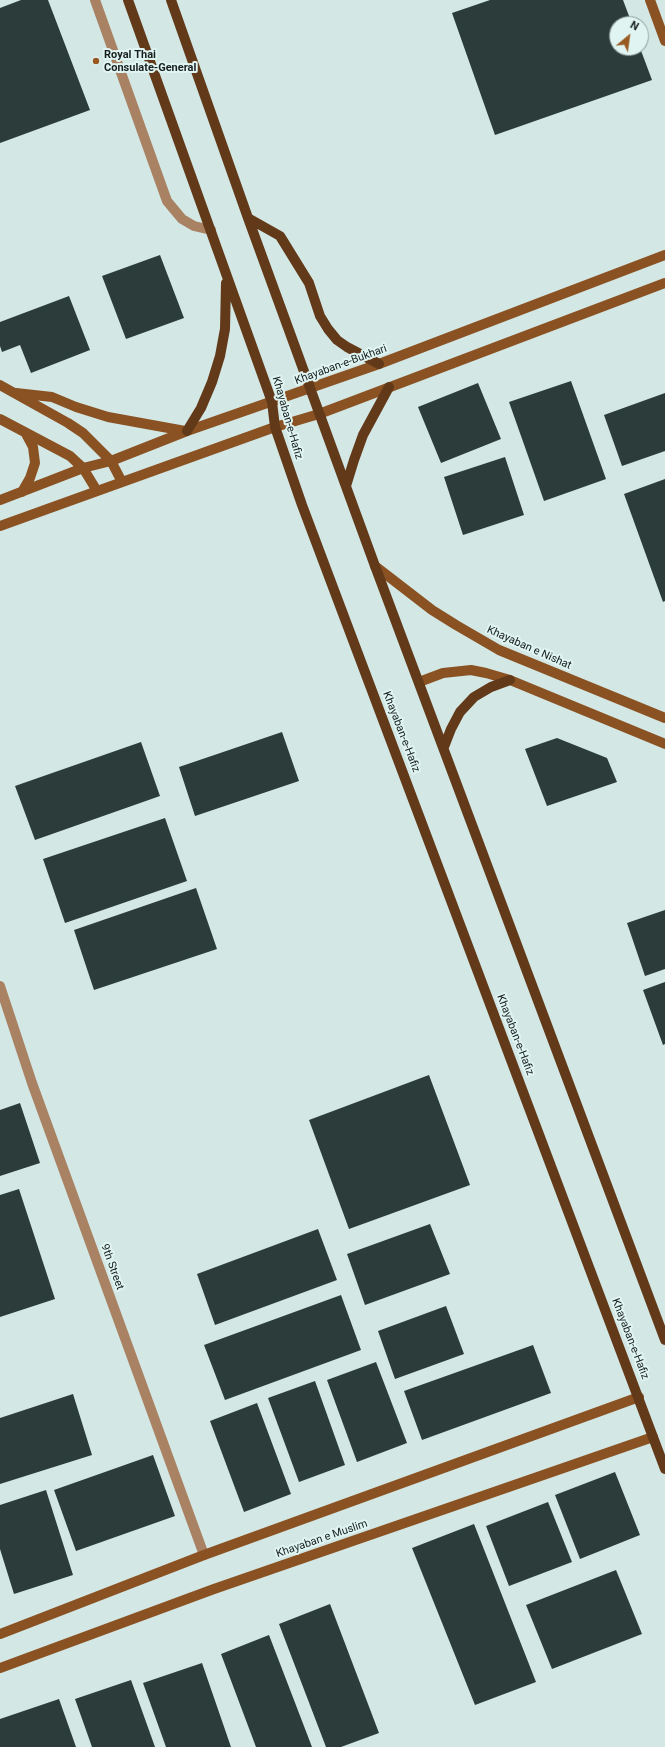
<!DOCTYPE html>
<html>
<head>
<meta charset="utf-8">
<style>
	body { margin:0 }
	#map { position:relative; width:665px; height:1747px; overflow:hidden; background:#d3e7e5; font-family:Roboto,sans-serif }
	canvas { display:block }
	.north { position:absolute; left:609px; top:16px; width:40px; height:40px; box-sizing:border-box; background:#e0f5f2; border:1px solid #90a09e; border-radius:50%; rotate:29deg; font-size:11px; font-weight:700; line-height:16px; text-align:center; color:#18201f }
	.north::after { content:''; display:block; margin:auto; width:14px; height:18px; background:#995a22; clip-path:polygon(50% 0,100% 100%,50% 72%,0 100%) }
</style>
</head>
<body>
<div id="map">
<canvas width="665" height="1747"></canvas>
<div class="north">N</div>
</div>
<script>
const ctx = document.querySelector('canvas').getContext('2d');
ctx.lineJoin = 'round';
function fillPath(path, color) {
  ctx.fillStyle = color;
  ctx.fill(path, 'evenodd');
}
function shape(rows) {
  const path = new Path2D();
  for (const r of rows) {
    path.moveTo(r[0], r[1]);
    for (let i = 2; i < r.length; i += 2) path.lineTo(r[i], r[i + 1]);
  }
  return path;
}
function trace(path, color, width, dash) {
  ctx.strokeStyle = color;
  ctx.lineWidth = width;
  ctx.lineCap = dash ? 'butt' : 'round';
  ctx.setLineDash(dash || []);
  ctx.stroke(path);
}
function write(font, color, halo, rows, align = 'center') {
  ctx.font = font + ' Roboto,sans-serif';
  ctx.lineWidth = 4;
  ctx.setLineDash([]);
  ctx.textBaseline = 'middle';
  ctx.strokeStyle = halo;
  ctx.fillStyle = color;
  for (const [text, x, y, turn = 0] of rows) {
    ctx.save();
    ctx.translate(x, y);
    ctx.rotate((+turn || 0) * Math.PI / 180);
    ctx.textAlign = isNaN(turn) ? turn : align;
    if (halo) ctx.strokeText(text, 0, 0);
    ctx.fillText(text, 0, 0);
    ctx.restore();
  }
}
fillPath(shape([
	[21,0,48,0,90,110,0,143,0,8],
	[490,0,623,0,632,24,617,24,617,48,640,48,652,80,495,135,452,13],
	[160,255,184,318,126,339,102,276],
	[69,296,90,350,31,373,20,345,2,352,0,346,0,322],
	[571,381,606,479,544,501,509,402],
	[478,383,501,439,441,463,418,407],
	[665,393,665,451,622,466,604,415],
	[505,457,524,515,463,535,444,477],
	[665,479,665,601,663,602,624,494],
	[282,732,299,781,195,816,179,767],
	[557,738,607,758,617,782,547,806,525,749],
	[141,742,160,796,35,840,15,786],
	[165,818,187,881,65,923,43,859],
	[196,888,217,949,94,990,74,930],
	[665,910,665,969,645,976,627,923],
	[665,982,665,1044,663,1045,643,990],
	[429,1075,470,1185,349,1229,309,1120],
	[20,1103,40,1163,0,1176,0,1110],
	[19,1189,55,1299,0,1317,0,1195],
	[430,1224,450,1274,365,1305,347,1254],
	[318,1229,337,1280,215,1325,197,1274],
	[341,1295,361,1350,225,1400,204,1345],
	[446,1306,464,1354,395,1379,378,1331],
	[533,1345,551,1393,422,1440,404,1391],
	[376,1362,407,1443,357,1462,327,1380],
	[315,1381,345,1465,299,1482,268,1398],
	[73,1394,92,1455,0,1484,0,1418],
	[257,1403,291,1494,244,1512,210,1421],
	[153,1455,175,1516,76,1551,54,1490],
	[615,1472,640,1535,580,1559,555,1495],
	[46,1490,73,1575,14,1594,0,1549,0,1505],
	[548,1502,572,1562,509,1586,486,1526],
	[474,1524,536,1682,475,1705,412,1548],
	[616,1570,642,1634,552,1669,526,1605],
	[330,1604,379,1733,341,1747,326,1747,279,1624],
	[269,1635,312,1747,256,1747,221,1654],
	[202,1663,231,1747,166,1747,143,1683],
	[131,1680,155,1747,92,1747,75,1699],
	[59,1699,76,1747,0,1747,0,1719]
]), '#2b3c3a');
trace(shape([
	[95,0,167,201,182,219,194,226,211,230]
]), '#a98264', 10);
trace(shape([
	[0,986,32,1083,204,1555]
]), '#a98264', 10);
trace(shape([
	[650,0,665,41],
	[0,385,68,423,83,433,111,461,122,482],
	[16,393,52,397,76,407,108,417,185,431],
	[0,419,70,456,83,468,97,491],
	[22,492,30,478,35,463,33,447,25,432],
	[0,500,83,468,111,461,187,431,379,364,665,255],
	[0,526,275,427,319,414,665,283],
	[375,566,432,610,456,625,499,650,665,718],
	[419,682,443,673,471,670,486,673,510,680,665,744],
	[0,1634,204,1555,639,1397],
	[0,1668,214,1589,653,1437]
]), '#8a5222', 10);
trace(shape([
	[128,0,272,402,275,427,302,505,665,1469],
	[171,0,248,218,375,566,665,1340],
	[248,218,280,236,309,283,320,316,328,329,337,340,347,347,379,364],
	[187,431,201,408,212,382,220,356,225,329,226,283],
	[346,486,354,460,363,435,389,387],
	[444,747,451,729,460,712,474,697,491,687,510,680]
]), '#623a19', 10);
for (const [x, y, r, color] of [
	[96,61,4,"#995a22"]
]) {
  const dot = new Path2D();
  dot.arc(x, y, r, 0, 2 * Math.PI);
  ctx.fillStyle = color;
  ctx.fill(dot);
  trace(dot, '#e0f5f2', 1.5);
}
write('bold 11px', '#18201f', '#e0f5f2', [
	["Royal Thai",104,55],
	["Consulate-General",104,68]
], 'left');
write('11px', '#18201f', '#e0f5f2', [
	["Khayaban-e-Bukhari",341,365,-20],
	["Khayaban-e-Hafiz",287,418,74],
	["Khayaban e Nishat",529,648,24],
	["Khayaban-e-Hafiz",401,732,69],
	["Khayaban-e-Hafiz",515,1035,69],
	["9th Street",112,1267,70],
	["Khayaban-e-Hafiz",630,1339,69],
	["Khayaban e Muslim",322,1539,-19]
]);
</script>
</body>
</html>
